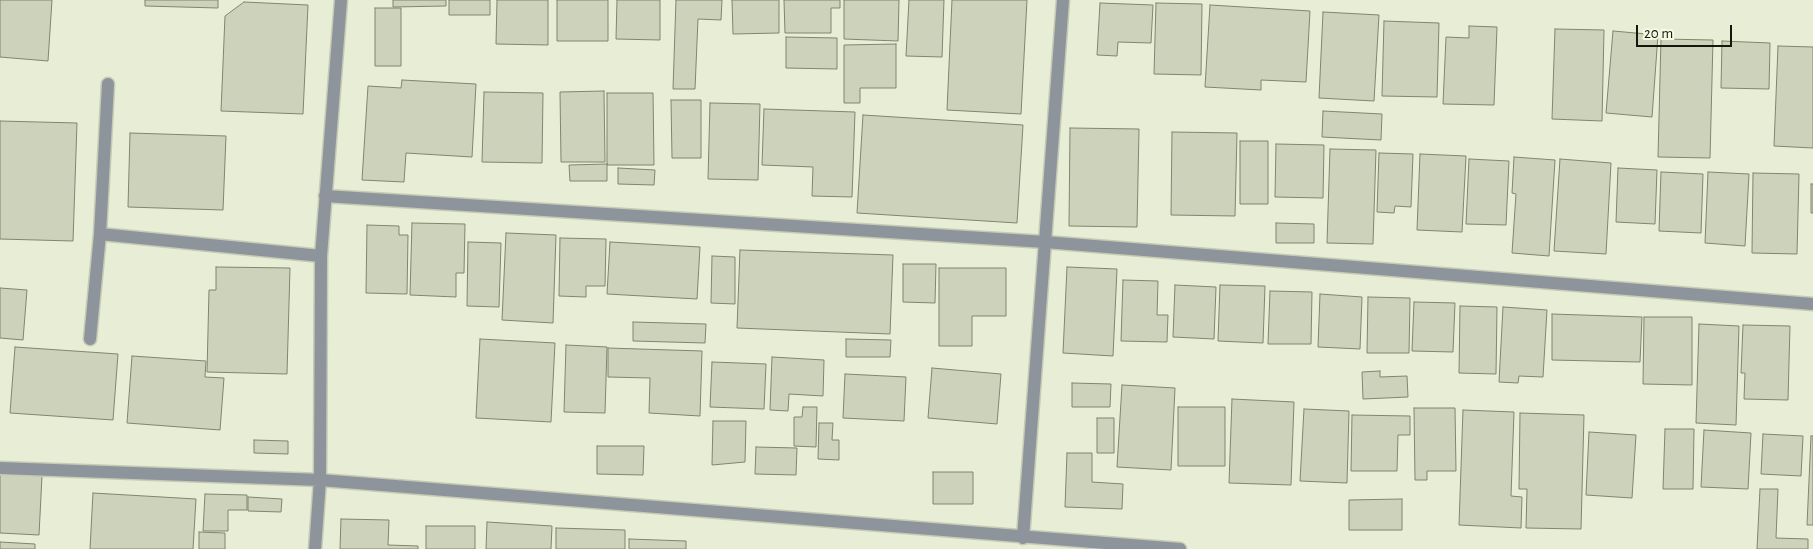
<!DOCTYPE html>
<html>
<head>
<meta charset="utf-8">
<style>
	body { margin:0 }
	#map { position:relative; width:1813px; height:549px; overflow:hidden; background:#e8edd5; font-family:"Alegreya Sans",sans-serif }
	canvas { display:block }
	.scale { position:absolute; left:1636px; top:25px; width:96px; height:22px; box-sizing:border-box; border:2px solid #15170f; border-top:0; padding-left:6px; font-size:15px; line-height:18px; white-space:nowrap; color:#15170f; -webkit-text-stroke:4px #f5fbe2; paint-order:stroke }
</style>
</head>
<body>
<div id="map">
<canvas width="1813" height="549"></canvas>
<div class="scale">20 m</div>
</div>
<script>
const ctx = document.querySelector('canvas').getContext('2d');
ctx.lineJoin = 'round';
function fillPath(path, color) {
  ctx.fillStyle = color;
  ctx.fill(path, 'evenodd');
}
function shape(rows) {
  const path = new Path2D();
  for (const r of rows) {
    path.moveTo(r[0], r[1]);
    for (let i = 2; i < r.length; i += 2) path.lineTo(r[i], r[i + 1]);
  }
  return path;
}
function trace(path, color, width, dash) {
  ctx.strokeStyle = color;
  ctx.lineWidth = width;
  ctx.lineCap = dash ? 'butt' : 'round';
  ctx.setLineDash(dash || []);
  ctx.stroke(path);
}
const building = shape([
	[0,0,52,0,48,61,0,57,0,0],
	[145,0,218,0,218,8,145,6,145,0],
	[393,0,446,0,446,6,393,7,393,0],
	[449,0,490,0,490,15,449,15,449,0],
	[497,0,548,0,548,45,496,44,497,0],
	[557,0,608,0,608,41,557,41,557,0],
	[617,0,660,0,660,40,616,39,617,0],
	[676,0,722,0,721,20,698,19,695,89,673,89,676,0],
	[732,0,779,0,779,33,733,34,732,0],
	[784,0,840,0,840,8,831,8,831,33,785,33,784,0],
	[844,0,899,0,898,41,844,39,844,0],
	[909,0,944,0,942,57,906,56,909,0],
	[952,0,1027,0,1021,114,947,110,952,0],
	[244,2,308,5,303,114,221,111,225,16,244,2],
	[1100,3,1153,5,1151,43,1118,42,1117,56,1097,55,1100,3],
	[1156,3,1202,4,1201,75,1154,74,1156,3],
	[1210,5,1310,11,1306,82,1261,80,1261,90,1205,87,1210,5],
	[375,8,401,8,401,66,375,66,375,8],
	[1323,12,1379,15,1374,101,1319,98,1323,12],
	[1384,21,1439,23,1437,97,1382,96,1384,21],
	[1469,26,1497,27,1494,105,1443,104,1446,37,1469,38,1469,26],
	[1555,29,1604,30,1602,121,1552,119,1555,29],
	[1613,31,1658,35,1652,117,1606,113,1613,31],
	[786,37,837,38,837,69,786,68,786,37],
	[1661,39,1713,40,1710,158,1658,157,1661,39],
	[1722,41,1770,43,1769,89,1721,88,1722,41],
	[896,44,896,88,860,88,860,103,844,103,844,45,896,44],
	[1778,46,1813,47,1813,148,1774,146,1778,46],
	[402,80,476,84,472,157,406,153,404,182,362,180,368,86,401,88,402,80],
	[604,91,605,162,561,162,560,92,604,91],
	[484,92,543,93,542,163,482,162,484,92],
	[607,93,653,93,654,165,607,165,607,93],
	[671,100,701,100,701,158,672,158,671,100],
	[710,103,760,104,758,180,708,179,710,103],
	[764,109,855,112,852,197,812,196,813,167,762,165,764,109],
	[1323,111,1382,114,1381,140,1322,137,1323,111],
	[863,115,1023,125,1017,223,857,213,863,115],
	[0,121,77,123,73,241,0,239,0,121],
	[1070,128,1139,129,1137,227,1069,226,1070,128],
	[1172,132,1237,133,1235,216,1171,215,1172,132],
	[130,133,226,136,223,210,128,207,130,133],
	[1240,141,1268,141,1268,204,1240,204,1240,141],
	[1276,144,1324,145,1323,198,1275,197,1276,144],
	[1330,149,1376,150,1373,244,1327,243,1330,149],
	[1379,153,1413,154,1411,207,1395,206,1394,213,1377,212,1379,153],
	[1420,154,1466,156,1462,232,1417,230,1420,154],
	[1514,157,1555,160,1549,256,1512,253,1516,194,1512,193,1514,157],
	[1469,159,1509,161,1506,225,1466,224,1469,159],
	[1560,159,1611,163,1606,254,1554,251,1560,159],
	[607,164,607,181,570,181,569,165,607,164],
	[618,168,655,170,654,185,618,184,618,168],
	[1618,168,1657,170,1655,224,1616,222,1618,168],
	[1661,172,1703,174,1701,233,1659,231,1661,172],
	[1708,172,1749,174,1745,246,1705,243,1708,172],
	[1753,173,1799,174,1797,254,1752,253,1753,173],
	[1811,184,1813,184,1813,213,1811,213,1811,184],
	[412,223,465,224,464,273,456,273,456,297,410,295,412,223],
	[1276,223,1314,224,1314,243,1276,243,1276,223],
	[367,225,399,226,399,235,408,235,407,294,366,293,367,225],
	[506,233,556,235,553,323,502,320,506,233],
	[560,238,606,239,605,286,586,286,586,297,559,296,560,238],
	[468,242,501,243,499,307,467,306,468,242],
	[610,242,700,247,697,299,607,294,610,242],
	[740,250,893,255,890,334,737,328,740,250],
	[712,256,735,257,735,304,711,303,712,256],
	[903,264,936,264,935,303,903,302,903,264],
	[216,267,290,268,287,374,207,372,209,290,216,290,216,267],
	[1067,267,1117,269,1113,356,1063,353,1067,267],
	[939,268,1006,268,1006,316,972,316,972,346,939,346,939,268],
	[1123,280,1158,281,1157,315,1168,315,1167,342,1121,341,1123,280],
	[1175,285,1216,287,1214,339,1173,337,1175,285],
	[1220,285,1265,286,1263,343,1218,341,1220,285],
	[0,288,27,290,23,340,0,338,0,288],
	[1270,291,1312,292,1311,344,1268,344,1270,291],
	[1320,294,1362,297,1360,349,1318,347,1320,294],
	[1368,297,1410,298,1409,353,1367,353,1368,297],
	[1414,302,1455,303,1453,352,1412,351,1414,302],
	[1460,306,1497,307,1496,374,1459,373,1460,306],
	[1503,307,1547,310,1543,377,1519,376,1518,383,1499,382,1503,307],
	[1552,314,1642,317,1640,362,1552,360,1552,314],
	[1644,317,1692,317,1692,385,1643,384,1644,317],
	[633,322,706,324,705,343,633,341,633,322],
	[1699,324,1739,326,1736,425,1696,423,1699,324],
	[1743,325,1790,326,1788,400,1744,399,1745,373,1741,373,1743,325],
	[480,339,555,343,551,422,476,418,480,339],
	[846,339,891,340,890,357,846,357,846,339],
	[566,345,607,347,605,413,564,412,566,345],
	[15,347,118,354,113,420,10,413,15,347],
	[608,348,702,351,700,416,649,413,650,378,608,377,608,348],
	[132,356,206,361,205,377,224,378,220,430,127,423,132,356],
	[772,357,824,360,823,396,789,394,788,411,770,410,772,357],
	[712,362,766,364,764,409,710,407,712,362],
	[932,368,1001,374,997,424,928,418,932,368],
	[1380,371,1380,377,1407,376,1408,397,1363,399,1362,372,1380,371],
	[845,374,906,377,904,421,843,418,845,374],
	[1072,383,1111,384,1110,407,1072,407,1072,383],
	[1122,385,1175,388,1171,470,1117,467,1122,385],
	[1232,399,1294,402,1291,485,1229,483,1232,399],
	[803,407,817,407,816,447,794,446,794,417,802,417,803,407],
	[1178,407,1225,407,1225,466,1178,466,1178,407],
	[1414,408,1455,408,1456,471,1427,471,1427,480,1415,480,1414,408],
	[1304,409,1349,411,1347,483,1300,481,1304,409],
	[1463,410,1514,412,1511,496,1522,497,1521,528,1459,525,1463,410],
	[1520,413,1584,415,1581,529,1526,528,1527,489,1519,489,1520,413],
	[1352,415,1410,416,1410,435,1398,435,1397,471,1351,471,1352,415],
	[1097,418,1114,418,1114,453,1097,453,1097,418],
	[713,421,746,421,745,462,712,465,713,421],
	[819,423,833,423,832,440,839,440,839,460,818,459,819,423],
	[1665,429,1694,429,1693,489,1663,489,1665,429],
	[1704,430,1751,433,1748,489,1701,487,1704,430],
	[1589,432,1636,435,1632,498,1586,495,1589,432],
	[1763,434,1803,436,1801,476,1761,474,1763,434],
	[1811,436,1813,436,1813,525,1807,525,1811,436],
	[254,440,288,441,288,454,254,453,254,440],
	[597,446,644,446,643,475,597,474,597,446],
	[756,447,797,448,796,475,755,474,756,447],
	[1067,453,1092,453,1092,482,1123,484,1122,509,1065,507,1067,453],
	[933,472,973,472,973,504,933,504,933,472],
	[0,474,42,476,39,535,0,533,0,474],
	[1760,489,1778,489,1776,538,1808,539,1808,549,1757,549,1760,489],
	[93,493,196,499,193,549,90,549,93,493],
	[205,494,247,495,247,510,228,510,228,531,203,531,205,494],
	[248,497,282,499,281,512,248,511,248,497],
	[1402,499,1402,530,1349,530,1349,500,1402,499],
	[341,519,389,520,388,545,418,546,418,549,340,549,341,519],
	[487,522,552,526,551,549,486,549,487,522],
	[426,526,475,526,475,549,426,549,426,526],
	[556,528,625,530,625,549,556,549,556,528],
	[199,532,225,533,225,549,199,549,199,532],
	[629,539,686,541,686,549,629,549,629,539],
	[0,542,35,544,35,549,0,549,0,542]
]);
fillPath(building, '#cdd3bb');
trace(building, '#80856f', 1);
const street = shape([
	[325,196,1045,242,1813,304],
	[100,234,321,256],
	[90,339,100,234,108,84],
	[0,468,320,480,1180,549],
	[1023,538,1063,0],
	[315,549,320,480,321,256,341,0]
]);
trace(street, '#c6cbb5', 15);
trace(street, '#8d949c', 12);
</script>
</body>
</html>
